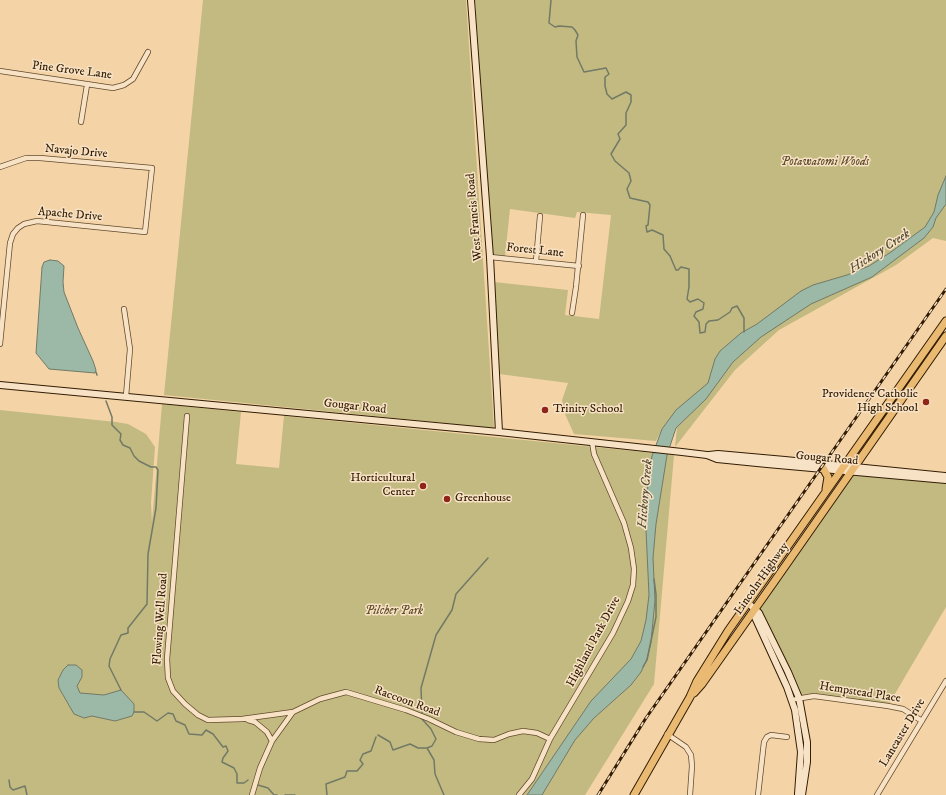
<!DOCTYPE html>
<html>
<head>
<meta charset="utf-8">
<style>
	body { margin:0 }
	canvas { display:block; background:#f4d3a6 }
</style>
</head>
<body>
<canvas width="946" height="795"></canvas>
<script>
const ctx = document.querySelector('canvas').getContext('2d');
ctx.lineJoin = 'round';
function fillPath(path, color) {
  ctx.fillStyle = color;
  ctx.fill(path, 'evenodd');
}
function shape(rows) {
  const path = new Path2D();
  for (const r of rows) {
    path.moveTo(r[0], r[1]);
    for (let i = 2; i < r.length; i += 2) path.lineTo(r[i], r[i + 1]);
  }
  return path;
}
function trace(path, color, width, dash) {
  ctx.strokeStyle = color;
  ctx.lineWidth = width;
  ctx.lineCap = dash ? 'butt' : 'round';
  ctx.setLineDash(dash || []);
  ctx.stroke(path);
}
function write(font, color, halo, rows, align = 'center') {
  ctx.font = font + ' "IM FELL DW Pica",serif';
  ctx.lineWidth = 3;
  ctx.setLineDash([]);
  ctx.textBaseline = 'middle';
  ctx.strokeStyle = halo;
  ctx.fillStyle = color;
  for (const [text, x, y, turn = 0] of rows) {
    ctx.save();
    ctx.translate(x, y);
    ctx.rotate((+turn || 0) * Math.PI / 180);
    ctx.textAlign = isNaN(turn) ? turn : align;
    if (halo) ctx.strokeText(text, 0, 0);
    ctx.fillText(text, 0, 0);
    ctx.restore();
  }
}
fillPath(shape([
	[203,0,466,0,494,428,164,395],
	[475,0,946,0,946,241,933,238,896,265,779,330,735,370,675,447,679,408,662,429,656,441,574,434,565,414,562,400,568,383,499,374,494,282,568,290,565,315,599,319,611,215,577,212,575,218,510,209,505,256,491,255],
	[162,404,241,412,236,464,279,468,284,416,674,455,654,684,585,795,0,795,0,410,116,422,128,424,146,434,155,447,151,503,152,522],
	[851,473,946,480,946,607,889,704,813,694,801,695,757,609]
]), '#c3ba81');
const water = shape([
	[946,176,946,204,936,218,933,227,924,238,872,277,811,304,761,337,733,362,706,399,676,428,667,455,656,524,653,558,655,600,651,642,647,659,641,672,631,685,594,718,575,740,542,795,527,795,591,701,631,659,641,641,646,620,649,595,646,530,648,477,652,456,662,429,676,410,708,383,715,359,720,351,741,333,757,324,801,291,813,285,847,275,869,266,891,252,925,227,934,212,938,195,946,176],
	[50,260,58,261,64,266,63,282,64,292,78,328,93,361,96,370,95,373,49,369,36,353,42,267,44,262,50,260],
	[68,665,76,665,82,670,82,677,77,686,80,693,104,695,121,690,134,704,134,712,132,716,115,721,92,716,84,718,74,714,59,688,58,680,63,670,68,665]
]);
fillPath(water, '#9cb8a7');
trace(water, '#727a66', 1);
trace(shape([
	[551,0,549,23,555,27,559,26,572,27,575,30,578,35,576,41,577,57,584,72,606,68,609,74,605,77,605,86,607,94,612,99,626,92,631,95,631,102,626,113,626,125,618,134,620,139,611,154,615,161,629,173,631,181,627,189,630,198,648,202,650,205,648,225,646,226,647,232,652,230,663,235,664,249,670,256,676,270,678,270,681,267,689,269,689,287,687,299,690,302,698,299,704,303,703,309,696,312,694,316,699,322,700,333,705,332,706,324,709,321,718,320,730,312,732,308,737,306,744,318,744,332],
	[96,372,97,375],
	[106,401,112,417,112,425,121,434,120,440,123,445,130,448,134,456,139,461,151,467,156,467,158,470,156,508,148,554,147,604,128,628,128,633,121,635,110,659,109,666,121,690],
	[643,667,647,660,656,617,656,594,654,579],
	[134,712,144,712,157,721,168,713,173,714,176,721,185,725,189,734,202,735,206,730,213,734,223,747,226,746,228,751,223,758,222,762,234,768,237,774,237,783,244,783,248,780],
	[422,713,421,688,436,635,452,610,456,594,488,558],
	[378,735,390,742,393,750,410,744,418,748,427,748,432,746,436,739,431,729,421,718],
	[427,748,434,760,435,774,444,795],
	[9,780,10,787,13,790,25,786,27,795],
	[258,785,268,788,274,795,277,795],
	[285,795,295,795],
	[327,795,326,784,345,777,347,771,357,771,363,764,360,760,363,754,371,751,376,737]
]), '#727a66', 1.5);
const street = shape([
	[0,71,113,88,124,85,133,79,148,52],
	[81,122,87,85],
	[0,167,26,158,40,158,152,168,145,232,37,221,24,224,18,228,13,234,10,243,0,344],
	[490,257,579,266],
	[536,261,540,216],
	[124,309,130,349,126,396],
	[572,313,576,287,583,215],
	[187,416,167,659,168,678,173,691,185,704,198,715,208,720,242,719,293,712],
	[796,699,814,696,888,706,903,709,922,721],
	[248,720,255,722,267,732,272,741,260,768,252,795],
	[667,734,686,747,691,755,692,766,690,795],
	[272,741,293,712,320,699,346,692,406,710,429,719,456,732,479,739,494,740,509,734,523,731,537,733,550,739],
	[519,795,532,779,550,739,613,633,628,601,633,585,634,569,631,548,624,523,594,454,592,442],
	[758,795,764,742,767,737,771,735,787,737],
	[877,795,946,681]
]);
const secondary = shape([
	[471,0,490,257,499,432],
	[0,385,499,432,682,452,707,455,717,459,767,464,946,480],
	[709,455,718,454,785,460,945,476],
	[748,603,759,613,788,672,799,698,807,742,807,762,802,795],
	[755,609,754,615,787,687,795,710,801,752,798,794]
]);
const primary = shape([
	[823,468,828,477,826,489],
	[694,693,702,684,774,582,946,336],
	[634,795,690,697,697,681,728,631,946,321]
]);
trace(street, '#624a2c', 6);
trace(secondary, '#321d04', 8);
trace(primary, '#321d04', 9);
trace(street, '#f8e2c5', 4.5);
trace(secondary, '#f8e2c5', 6);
trace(primary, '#eaba73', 7);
const rail = shape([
	[598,795,646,718,946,289]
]);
trace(rail, '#321d04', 3);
trace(rail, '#f8e2c5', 1.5, [4.5]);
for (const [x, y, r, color] of [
	[926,402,4,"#8f2418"],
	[545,410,4,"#8f2418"],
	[423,486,4,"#8f2418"],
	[447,499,4,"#8f2418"]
]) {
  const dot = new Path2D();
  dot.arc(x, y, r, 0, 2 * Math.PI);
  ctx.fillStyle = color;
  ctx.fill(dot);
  trace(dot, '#f8e2c5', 1.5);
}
write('12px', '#321d04', '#f8e2c5', [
	["Pine Grove Lane",72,71,7],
	["Navajo Drive",76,152,5],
	["Apache Drive",70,215,5],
	["West Francis Road",475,217,-95],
	["Forest Lane",535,251,6],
	["Gougar Road",355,407,6],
	["Gougar Road",827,459,5],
	["Lincoln Highway",762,579,-55],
	["Flowing Well Road",161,619,-86],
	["Highland Park Drive",594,642,-62],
	["Hempstead Place",860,693,9],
	["Raccoon Road",407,702,20],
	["Lancaster Drive",903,733,-59]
]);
write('italic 12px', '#5e4c2a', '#f8e2c5', [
	["Potawatomi Woods",825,163],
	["Pilcher Park",394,612]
]);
write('12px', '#321d04', '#f8e2c5', [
	["Providence Catholic",918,395],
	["High School",918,409],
	["Trinity School",553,410,"left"],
	["Horticultural",415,479],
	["Center",415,493],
	["Greenhouse",455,499,"left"]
], 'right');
write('italic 13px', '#524c35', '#f8e2c5', [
	["Hickory Creek",880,252,-33],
	["Hickory Creek",646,494,-85]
]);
</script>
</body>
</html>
